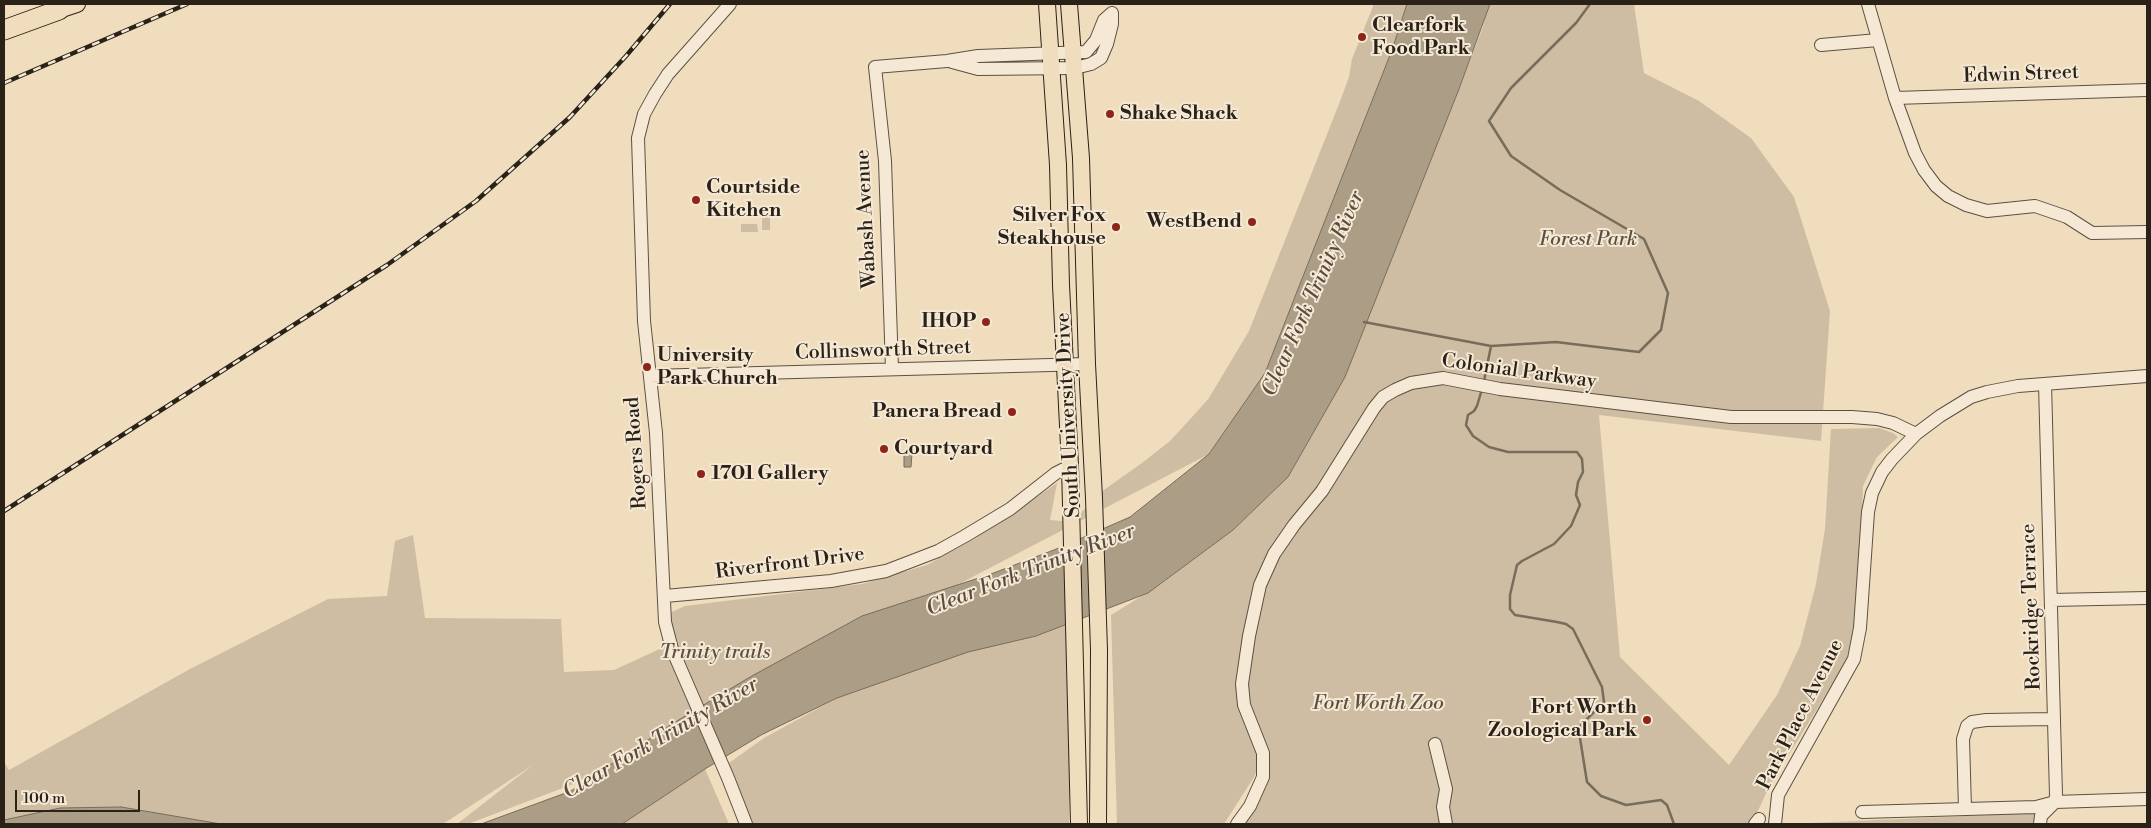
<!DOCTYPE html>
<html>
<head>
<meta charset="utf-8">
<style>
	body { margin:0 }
	#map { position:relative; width:2151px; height:828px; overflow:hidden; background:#efddbe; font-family:"Libre Bodoni",serif }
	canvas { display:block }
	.frame { position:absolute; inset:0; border:5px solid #2a2218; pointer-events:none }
	.scale { position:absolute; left:15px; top:790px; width:125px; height:22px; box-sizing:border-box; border:2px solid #2a2218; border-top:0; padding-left:6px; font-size:15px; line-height:18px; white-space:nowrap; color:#2a2218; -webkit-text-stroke:4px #f5e9d5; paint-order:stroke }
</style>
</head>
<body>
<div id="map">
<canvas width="2151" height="828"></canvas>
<div class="frame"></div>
<div class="scale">100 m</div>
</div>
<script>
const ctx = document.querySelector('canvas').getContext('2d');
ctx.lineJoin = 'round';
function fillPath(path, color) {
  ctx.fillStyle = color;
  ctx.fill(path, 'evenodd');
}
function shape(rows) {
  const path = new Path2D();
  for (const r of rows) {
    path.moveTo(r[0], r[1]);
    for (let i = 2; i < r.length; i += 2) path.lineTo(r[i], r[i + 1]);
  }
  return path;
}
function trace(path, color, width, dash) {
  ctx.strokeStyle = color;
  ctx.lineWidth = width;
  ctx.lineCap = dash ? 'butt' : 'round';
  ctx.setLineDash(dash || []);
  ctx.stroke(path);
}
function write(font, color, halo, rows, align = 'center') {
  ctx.font = font + ' "Libre Bodoni",serif';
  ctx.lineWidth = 4;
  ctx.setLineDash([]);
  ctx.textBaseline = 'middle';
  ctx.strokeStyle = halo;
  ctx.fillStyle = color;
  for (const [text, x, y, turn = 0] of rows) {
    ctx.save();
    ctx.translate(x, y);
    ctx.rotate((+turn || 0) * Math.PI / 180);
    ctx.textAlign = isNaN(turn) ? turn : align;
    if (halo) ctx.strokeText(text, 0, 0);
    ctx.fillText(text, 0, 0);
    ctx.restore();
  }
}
fillPath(shape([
	[1374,4,1407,4,1392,50,1265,373,1209,454,576,783,468,824,457,824,533,765,443,824,4,824,4,762,9,770,190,669,328,599,387,596,395,541,413,535,425,618,561,619,564,672,614,670,664,647,658,618,685,606,862,584,927,565,976,538,1057,483,1050,520,1072,522,1101,492,1142,463,1170,441,1193,416,1209,398,1249,331,1339,104,1349,77,1352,59],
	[1488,4,1634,4,1644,73,1699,101,1751,138,1794,197,1830,311,1821,441,1599,415,1620,657,1729,765,1777,695,1800,646,1816,584,1825,529,1831,429,1879,428,1893,433,1898,437,1877,457,1863,486,1858,615,1852,653,1770,785,1756,815,1764,824,1243,824,1266,751,1254,777,1224,824,1117,824,1111,615,1158,586,1233,530,1288,477,1345,377,1459,89,1483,27],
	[762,213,770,213,770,230,762,230],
	[741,224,757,224,758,232,741,232],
	[1069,623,1069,824,752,824,729,763,764,738,837,698,967,649,1036,636],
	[705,769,729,824,622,824],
	[2034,813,2037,817,2037,824,1787,824]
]), '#cebda2');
const water = shape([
	[1407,4,1490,4,1459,89,1345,377,1288,477,1233,530,1148,593,1036,636,968,652,837,698,761,735,705,769,622,824,481,824,571,791,672,724,750,677,862,616,991,574,1059,548,1130,517,1209,454,1265,373,1392,50,1407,4],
	[904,453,912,453,911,467,904,467,904,453],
	[121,807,221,824,4,824,4,820,60,808,121,807]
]);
fillPath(water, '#ac9d86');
trace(water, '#786c5a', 1);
trace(shape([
	[1364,322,1491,346,1484,381],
	[1491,346,1556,342,1639,352,1661,330,1668,293,1644,239,1560,190,1511,156,1489,121,1511,88,1576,23,1590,4],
	[1482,389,1477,406,1474,411,1468,415,1466,425,1473,436,1489,447,1508,452,1577,452,1582,459,1583,472,1578,482,1576,495,1580,505,1571,526,1554,544,1522,561,1517,565,1510,595,1510,609,1515,615,1557,622,1566,624,1573,629,1602,687,1604,702,1581,725,1580,738,1587,782,1601,796,1626,805,1661,800,1667,805,1674,824]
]), '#786c5a', 2.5);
const minor = shape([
	[730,4,668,74,655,94,644,114,638,138,644,321,656,433,665,622,672,649,728,778,746,824],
	[1868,4,1895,98,1915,153,1924,170,1936,186,1948,196,1966,205,1987,211,2035,206,2067,217,2092,233,2147,232],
	[1821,45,1878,40],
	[952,62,978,69,1075,68,1091,64,1101,58,1107,44,1112,24,1112,13],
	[1895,98,2147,90],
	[892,369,885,161,875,67,947,61,978,56,1086,52,1096,40,1104,20,1112,13],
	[650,376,1087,364],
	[665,596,831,581,886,571,938,551,965,536,1010,509,1056,473,1070,466],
	[2051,600,2147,598],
	[1435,744,1446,789,1443,807,1446,824],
	[1965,809,1963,739,1967,726,1972,722,1986,720,2054,719],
	[1862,812,2036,807,2055,802,2147,799],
	[1237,824,1250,806,1263,777,1263,753,1244,705,1242,684,1249,636,1260,585,1274,554,1294,525,1322,491,1374,408,1383,397,1395,390,1411,383,1443,378,1500,389,1731,417,1852,417,1877,419,1893,423,1916,434],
	[1755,824,1759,819],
	[1775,824,1778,795,1854,659,1860,628,1868,512,1872,493,1882,472,1892,459,1916,434,1940,416,1971,397,1987,392,2018,386,2147,376],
	[2040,824,2041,816,2055,802,2056,795,2045,384]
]);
const major = shape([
	[57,4,59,10,77,4],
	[1047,4,1058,165,1061,285,1070,466,1079,824],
	[1069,4,1081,158,1087,364,1094,498,1099,650,1098,824]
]);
const highway = shape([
	[4,30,59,10]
]);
trace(minor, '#5b5142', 14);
trace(major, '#2a2218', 18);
trace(highway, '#2a2218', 21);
trace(minor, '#f5e9d5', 12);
trace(major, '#efddbe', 16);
trace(highway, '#efddbe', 19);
const rail = shape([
	[4,83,187,4],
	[4,511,387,265,476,201,570,117,626,56,670,4]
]);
trace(rail, '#2a2218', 4.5);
trace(rail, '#f5e9d5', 2.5, [8]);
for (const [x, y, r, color] of [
	[1362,37,5,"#8f2418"],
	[1110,114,5,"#8f2418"],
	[696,200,5,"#8f2418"],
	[1252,222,5,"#8f2418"],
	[1116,227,5,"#8f2418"],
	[986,322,5,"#8f2418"],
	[647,367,5,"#8f2418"],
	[1012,412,5,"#8f2418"],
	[884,449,5,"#8f2418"],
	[701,474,5,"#8f2418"],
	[1647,720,5,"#8f2418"]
]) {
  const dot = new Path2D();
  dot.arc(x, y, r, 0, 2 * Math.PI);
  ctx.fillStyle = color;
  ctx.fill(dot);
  trace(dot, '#f5e9d5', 2);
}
write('bold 20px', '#2a2218', '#f5e9d5', [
	["Clearfork",1372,26],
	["Food Park",1372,49],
	["Shake Shack",1120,114],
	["Courtside",706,188],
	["Kitchen",706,211],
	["Silver Fox",1106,216,"right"],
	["Steakhouse",1106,239,"right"],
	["WestBend",1242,222,"right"],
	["IHOP",976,322,"right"],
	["University",657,356],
	["Park Church",657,379],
	["Panera Bread",1002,412,"right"],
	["Courtyard",894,449],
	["1701 Gallery",711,474],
	["Fort Worth",1637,708,"right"],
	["Zoological Park",1637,731,"right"]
], 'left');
write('20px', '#2a2218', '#f5e9d5', [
	["Edwin Street",2021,75,-2],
	["Wabash Avenue",867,219,-93],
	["Collinsworth Street",883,351,-2],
	["Colonial Parkway",1519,372,8],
	["South University Drive",1069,415,-93],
	["Rogers Road",637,453,-94],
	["Riverfront Drive",790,564,-7],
	["Rockridge Terrace",2032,607,-92],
	["Park Place Avenue",1801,715,-63]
]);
write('italic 20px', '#5b5041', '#f5e9d5', [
	["Forest Park",1588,240],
	["Trinity trails",715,653],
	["Fort Worth Zoo",1378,704]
]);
write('italic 21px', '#584d3e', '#f5e9d5', [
	["Clear Fork Trinity River",1314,294,-66],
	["Clear Fork Trinity River",1031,571,-21],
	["Clear Fork Trinity River",661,739,-30]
]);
</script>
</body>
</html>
